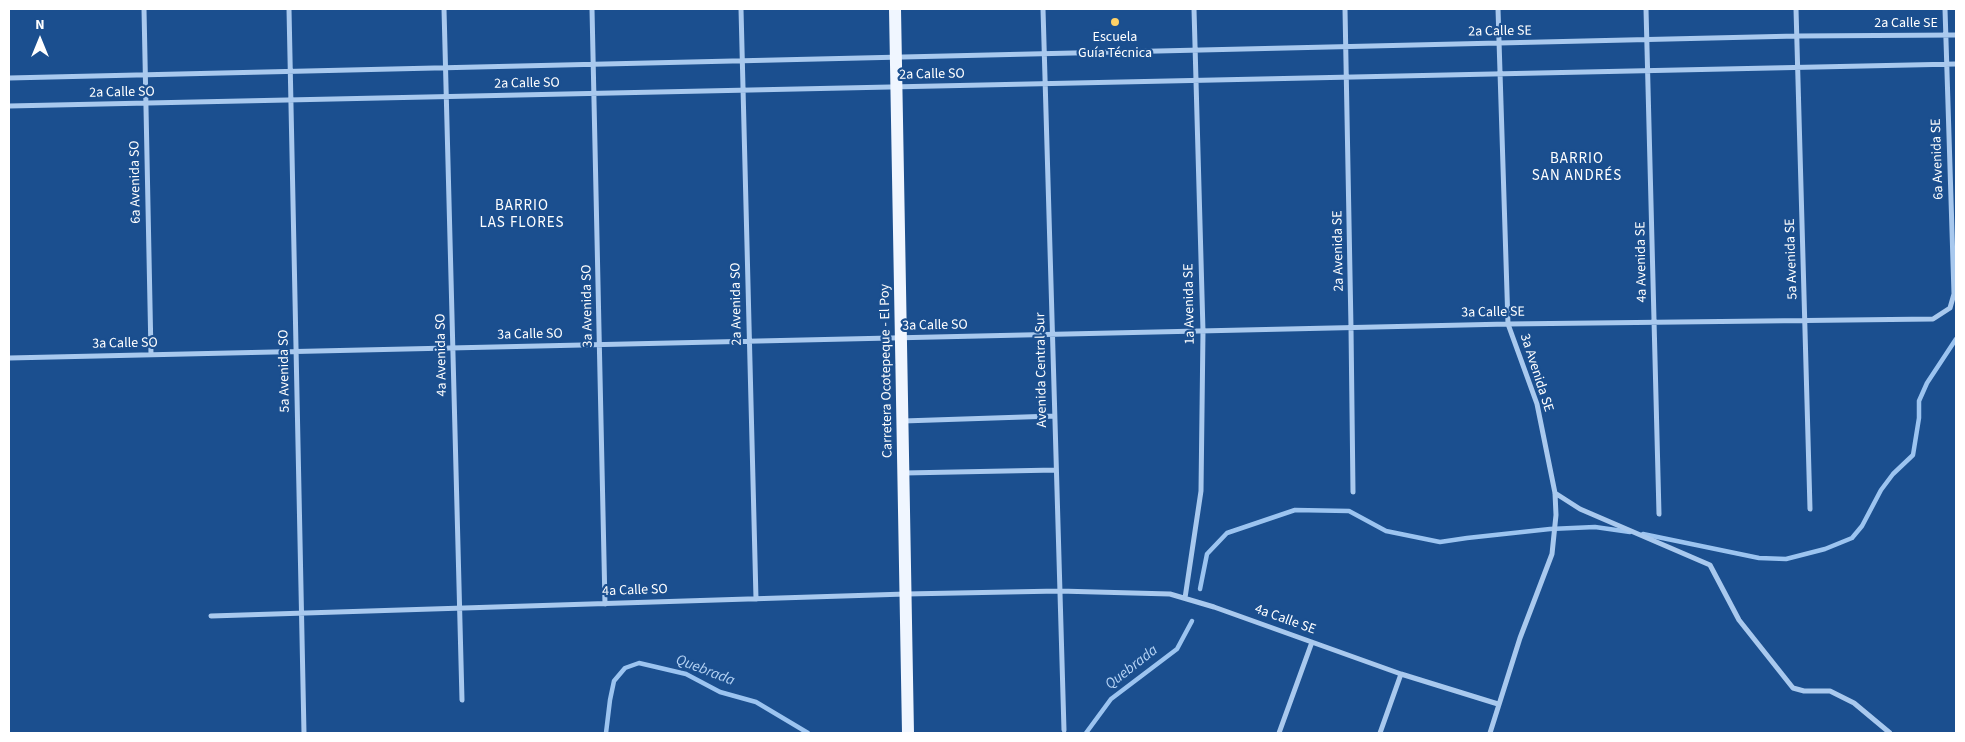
<!DOCTYPE html>
<html>
<head>
<meta charset="utf-8">
<style>
	body { margin:0 }
	#map { position:relative; width:1965px; height:742px; overflow:hidden; background:#1b4f8f; font-family:"Source Sans 3",sans-serif }
	canvas { display:block }
	.frame { position:absolute; inset:0; border:10px solid #fff; pointer-events:none }
	.north { position:absolute; left:15px; top:15px; width:50px; height:50px; -webkit-text-stroke:4px #1b4f8f; paint-order:stroke; rotate:0deg; font-size:14px; font-weight:700; line-height:20px; text-align:center; color:#fff }
	.north::after { content:''; display:block; margin:auto; width:18px; height:22px; background:#fff; clip-path:polygon(50% 0,100% 100%,50% 72%,0 100%) }
</style>
</head>
<body>
<div id="map">
<canvas width="1965" height="742"></canvas>
<div class="frame"></div>
<div class="north">N</div>
</div>
<script>
const ctx = document.querySelector('canvas').getContext('2d');
ctx.lineJoin = 'round';
function shape(rows) {
  const path = new Path2D();
  for (const r of rows) {
    path.moveTo(r[0], r[1]);
    for (let i = 2; i < r.length; i += 2) path.lineTo(r[i], r[i + 1]);
  }
  return path;
}
function trace(path, color, width, dash) {
  ctx.strokeStyle = color;
  ctx.lineWidth = width;
  ctx.lineCap = dash ? 'butt' : 'round';
  ctx.setLineDash(dash || []);
  ctx.stroke(path);
}
function write(font, color, halo, rows, align = 'center') {
  ctx.font = font + ' "Source Sans 3",sans-serif';
  ctx.lineWidth = 4.5;
  ctx.setLineDash([]);
  ctx.textBaseline = 'middle';
  ctx.strokeStyle = halo;
  ctx.fillStyle = color;
  for (const [text, x, y, turn = 0] of rows) {
    ctx.save();
    ctx.translate(x, y);
    ctx.rotate((+turn || 0) * Math.PI / 180);
    ctx.textAlign = isNaN(turn) ? turn : align;
    if (halo) ctx.strokeText(text, 0, 0);
    ctx.fillText(text, 0, 0);
    ctx.restore();
  }
}
trace(shape([
	[1643,534,1759,558,1786,559,1825,549,1852,538,1862,526,1881,490,1893,474,1913,455,1919,418,1919,401,1927,383,1956,339],
	[1200,589,1207,554,1227,533,1295,510,1349,511,1386,531,1440,542,1467,538,1550,529,1595,527,1630,532],
	[606,733,610,700,614,681,625,668,639,663,686,674,720,692,756,702,808,733],
	[1086,733,1111,699,1177,649,1192,621]
]), '#9cc4f0', 4.5);
trace(shape([
	[144,9,151,354],
	[289,9,304,733],
	[444,9,462,700],
	[592,9,605,604],
	[741,9,756,599],
	[1043,9,1064,730],
	[1345,9,1351,328,1353,492],
	[1646,9,1659,514],
	[1796,9,1810,509],
	[9,78,1797,36,1956,35],
	[9,106,1956,64],
	[9,358,1508,324,1933,319,1950,308,1954,294,1945,9],
	[903,421,1054,416],
	[904,473,1056,470],
	[1555,493,1580,509,1710,565,1739,620,1793,688,1804,691,1830,691,1854,703,1890,733],
	[1185,598,1201,491,1203,331,1194,9],
	[211,616,906,594,1059,591,1170,594,1214,607,1401,674,1498,704],
	[1279,733,1312,642],
	[1380,733,1401,674],
	[1490,733,1520,638,1552,554,1556,515,1555,493,1537,404,1508,324,1498,9]
]), '#a9c9ee', 5);
trace(shape([
	[895,9,908,733]
]), '#f0f6ff', 12);
for (const [x, y, r, color] of [
	[1115,22,5,"#ffd166"]
]) {
  const dot = new Path2D();
  dot.arc(x, y, r, 0, 2 * Math.PI);
  ctx.fillStyle = color;
  ctx.fill(dot);
  trace(dot, '#1b4f8f', 2);
}
write('14px', '#fff', '#1b4f8f', [
	["2a Calle SE",1906,24],
	["2a Calle SE",1500,32,-1],
	["2a Calle SO",932,75,-1],
	["2a Calle SO",527,84,-1],
	["2a Calle SO",122,93,-1],
	["6a Avenida SE",1938,159,-92],
	["6a Avenida SO",136,182,-91],
	["2a Avenida SE",1339,251,-91],
	["5a Avenida SE",1792,259,-92],
	["4a Avenida SE",1642,262,-91],
	["2a Avenida SO",737,304,-91],
	["1a Avenida SE",1190,304,-91],
	["3a Avenida SO",588,306,-91],
	["3a Calle SE",1493,313,-1],
	["3a Calle SO",935,326,-1],
	["3a Calle SO",530,335,-1],
	["3a Calle SO",125,344,-1],
	["4a Avenida SO",442,355,-91],
	["Avenida Central Sur",1042,370,-91],
	["5a Avenida SO",285,371,-91],
	["Carretera Ocotepeque - El Poy",887,371,-91],
	["3a Avenida SE",1536,373,72],
	["4a Calle SO",635,591,-2],
	["4a Calle SE",1285,620,20]
]);
write('14px', '#fff', '#1b4f8f', [
	["Escuela",1115,38],
	["Guía Técnica",1115,54]
]);
ctx.letterSpacing = '1px';
write('15px', '#fff', '#1b4f8f', [
	["BARRIO",1577,160],
	["SAN ANDRÉS",1577,177],
	["BARRIO",522,207],
	["LAS FLORES",522,224]
]);
ctx.letterSpacing = '0px';
write('italic 15px', '#b5d3f5', '#1b4f8f', [
	["Quebrada",1132,668,-38],
	["Quebrada",705,671,21]
]);
</script>
</body>
</html>
